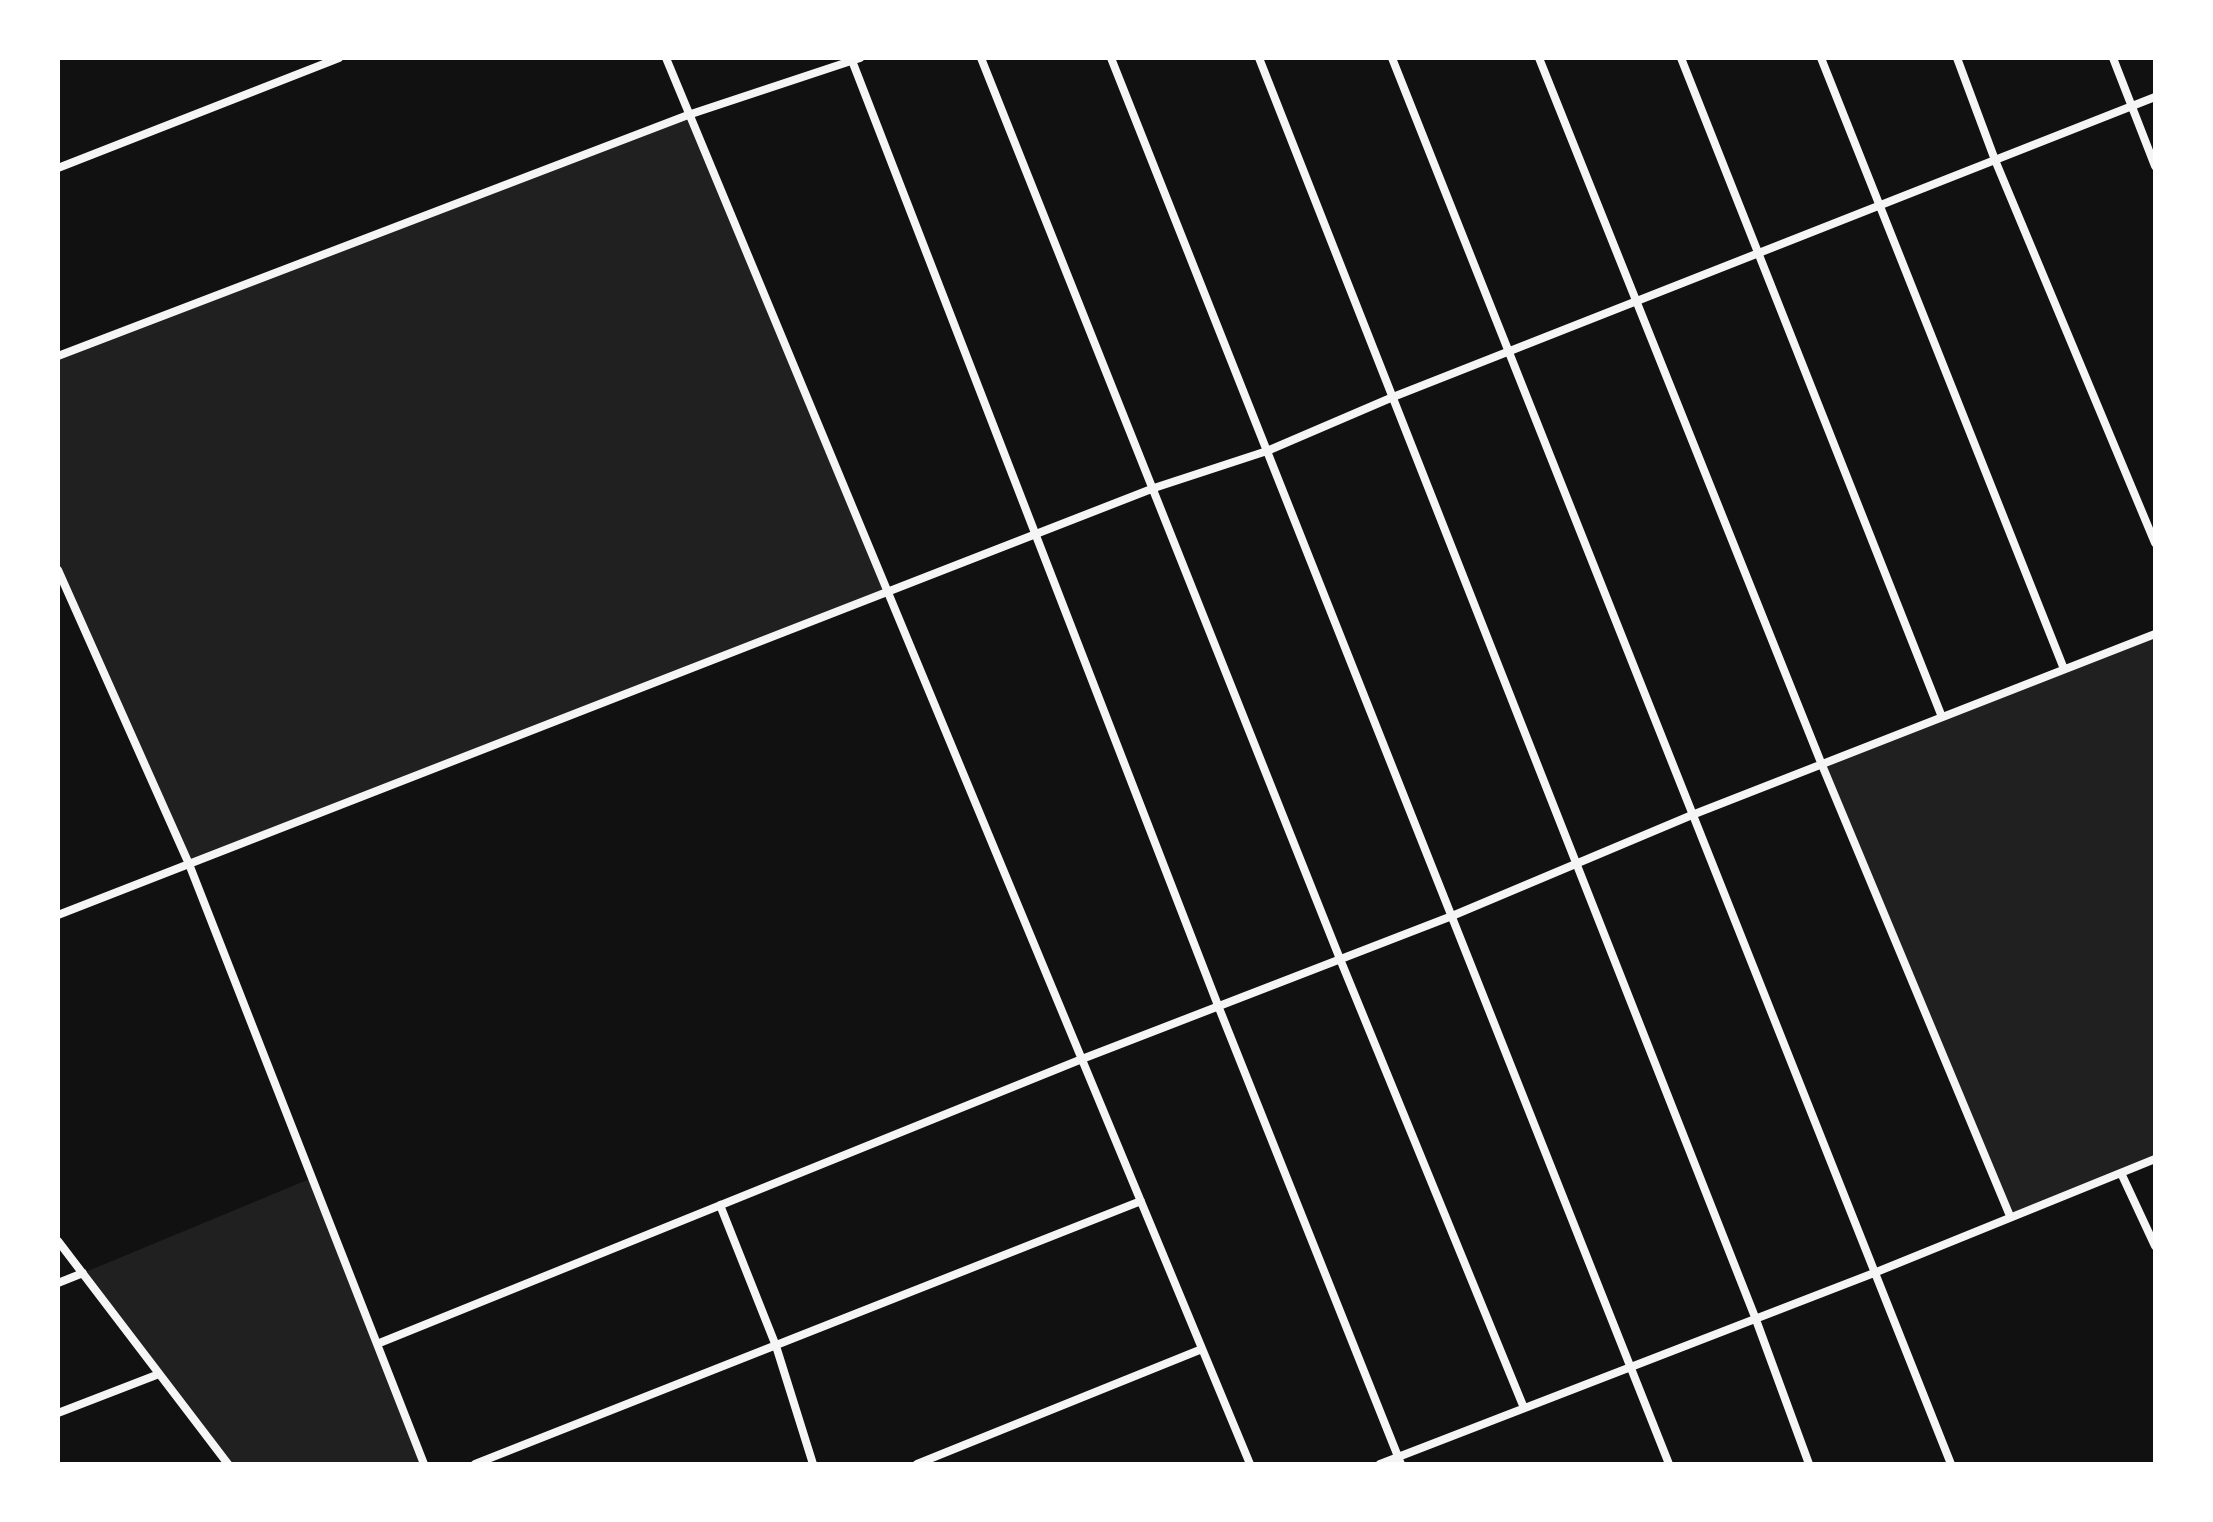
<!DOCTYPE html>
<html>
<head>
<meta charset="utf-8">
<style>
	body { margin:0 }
	#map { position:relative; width:2213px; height:1522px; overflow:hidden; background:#111; font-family:Georgia,serif }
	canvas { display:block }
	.frame { position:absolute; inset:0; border:60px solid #fff; pointer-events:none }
</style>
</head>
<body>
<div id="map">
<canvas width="2213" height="1522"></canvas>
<div class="frame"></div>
</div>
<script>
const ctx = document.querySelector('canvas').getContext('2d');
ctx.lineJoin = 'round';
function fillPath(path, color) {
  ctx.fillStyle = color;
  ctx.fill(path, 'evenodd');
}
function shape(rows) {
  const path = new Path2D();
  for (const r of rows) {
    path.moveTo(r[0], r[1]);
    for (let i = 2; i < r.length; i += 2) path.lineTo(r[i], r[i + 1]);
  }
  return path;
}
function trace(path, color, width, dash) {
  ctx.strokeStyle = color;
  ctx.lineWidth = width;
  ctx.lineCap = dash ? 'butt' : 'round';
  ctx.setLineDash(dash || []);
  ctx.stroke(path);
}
fillPath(shape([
	[688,115,888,593,189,864,58,570,58,356],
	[2155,635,2155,1159,2010,1216,1822,765],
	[312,1178,424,1464,228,1464,83,1273]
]), '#202020');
trace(shape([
	[666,58,1250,1464],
	[851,58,1219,1008,1401,1464],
	[981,58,1340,959,1524,1408],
	[1111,58,1669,1464],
	[1259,58,1755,1317,1809,1464],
	[1392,58,1951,1464],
	[1539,58,1822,765,2010,1216],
	[1681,58,1942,717],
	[1821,58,2064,669],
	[1957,58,1995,160,2155,543],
	[2113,58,2155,166],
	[58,168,339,58],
	[58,356,688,115,860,58],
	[58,570,189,864,424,1464],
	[58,915,1154,488,1267,451,1393,397,2155,97],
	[2121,1173,2155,1246],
	[720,1205,776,1346,813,1464],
	[58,1241,228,1464],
	[58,1283,83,1273],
	[377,1344,1082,1059,1452,916,1692,815,2155,634],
	[58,1413,159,1374],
	[475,1464,1141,1201],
	[917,1464,1202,1349],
	[1380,1464,1874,1273,2155,1159]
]), '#f5f5f5', 8);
</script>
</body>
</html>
